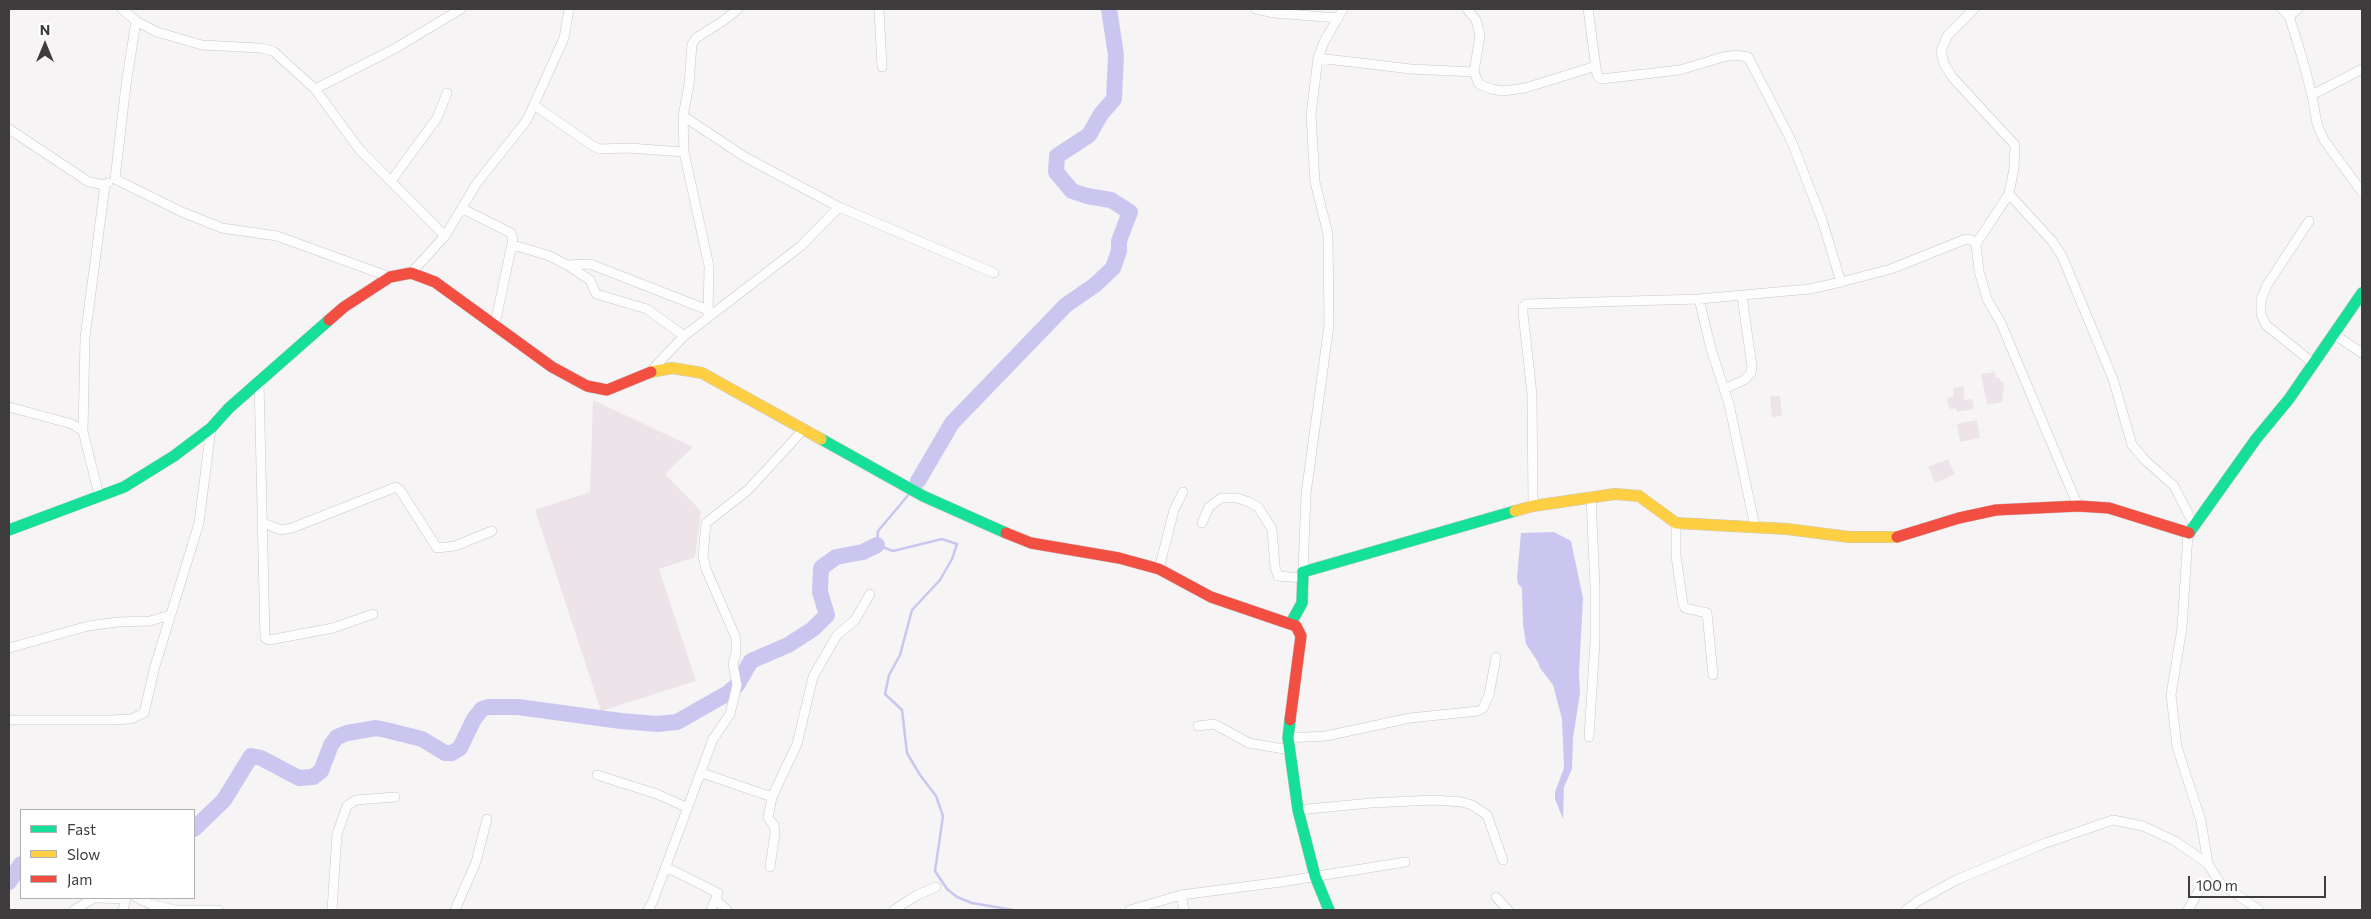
<!DOCTYPE html>
<html>
<head>
<meta charset="utf-8">
<style>
	body { margin:0 }
	#map { position:relative; width:2371px; height:919px; overflow:hidden; background:#f7f4f6; font-family:Commissioner,sans-serif }
	canvas { display:block }
	.frame { position:absolute; inset:0; border:10px solid #3e3c3d; pointer-events:none }
	.legend { position:absolute; left:20px; top:809px; width:175px; height:90px; box-sizing:border-box; background:#fff; border:1px solid #b2b1b1; margin:0; padding:6px 9px; list-style:none; font-size:15px; color:#3e3c3d }
	.legend li { display:flex; align-items:center; gap:10px; height:25px }
	.legend b { width:25px; border:1px solid #b2b1b1 }
	.north { position:absolute; left:20px; top:20px; width:50px; height:50px; -webkit-text-stroke:4px #fff; paint-order:stroke; rotate:0deg; font-size:14px; font-weight:700; line-height:20px; text-align:center; color:#3e3c3d }
	.north::after { content:''; display:block; margin:auto; width:18px; height:22px; background:#3e3c3d; clip-path:polygon(50% 0,100% 100%,50% 72%,0 100%) }
	.scale { position:absolute; left:2188px; top:876px; width:138px; height:22px; box-sizing:border-box; border:2px solid #3e3c3d; border-top:0; padding-left:6px; font-size:15px; line-height:18px; white-space:nowrap; color:#3e3c3d; -webkit-text-stroke:4px #fff; paint-order:stroke }
</style>
</head>
<body>
<div id="map">
<canvas width="2371" height="919"></canvas>
<div class="frame"></div>
<ul class="legend">
<li><b style="height:6px;background:#16e098"></b>Fast</li>
<li><b style="height:6px;background:#ffcf43"></b>Slow</li>
<li><b style="height:6px;background:#f24e42"></b>Jam</li>
</ul>
<div class="north">N</div>
<div class="scale">100 m</div>
</div>
<script>
const ctx = document.querySelector('canvas').getContext('2d');
ctx.lineJoin = 'round';
function fillPath(path, color) {
  ctx.fillStyle = color;
  ctx.fill(path, 'evenodd');
}
function shape(rows) {
  const path = new Path2D();
  for (const r of rows) {
    path.moveTo(r[0], r[1]);
    for (let i = 2; i < r.length; i += 2) path.lineTo(r[i], r[i + 1]);
  }
  return path;
}
function trace(path, color, width, dash) {
  ctx.strokeStyle = color;
  ctx.lineWidth = width;
  ctx.lineCap = dash ? 'butt' : 'round';
  ctx.setLineDash(dash || []);
  ctx.stroke(path);
}
fillPath(shape([
	[1995,372,1996,378,2000,378,2001,382,2004,382,2002,402,1987,405,1981,374],
	[1964,386,1964,400,1972,399,1974,409,1957,412,1956,408,1949,409,1947,398,1954,396,1953,388],
	[1770,396,1780,396,1782,416,1772,417],
	[593,400,693,447,665,474,701,511,695,557,659,569,696,681,601,711,535,510,590,492],
	[1977,420,1980,438,1960,442,1957,424],
	[1948,459,1955,474,1935,483,1928,467]
]), '#ece4e9');
fillPath(shape([
	[1554,532,1571,541,1583,598,1579,673,1580,693,1573,738,1572,769,1564,787,1563,819,1555,799,1555,792,1564,768,1562,719,1553,685,1540,668,1538,662,1526,644,1523,625,1522,588,1518,584,1517,578,1521,533]
]), '#cac6ef');
trace(shape([
	[915,487,918,481],
	[910,493,878,531,877,545,893,551,942,539,957,544,952,559,940,580,912,610,900,655,889,675,885,694,902,710,907,753,920,775,936,796,943,816,935,871,947,889,957,897,972,903,1013,910]
]), '#cac6ef', 2.5);
trace(shape([
	[918,481,952,423,1066,305,1095,285,1113,268,1119,251,1119,241,1130,212,1111,200,1087,196,1072,191,1056,172,1057,156,1089,135,1101,114,1114,99,1116,55,1109,9],
	[194,829,224,800,251,756,261,758,299,778,313,777,321,771,331,745,337,737,347,733,376,728,386,730,422,739,445,753,452,753,460,748,474,719,482,709,488,707,518,707,621,721,657,724,677,722,728,693,737,685,751,661,788,645,813,629,827,615,820,592,821,568,836,557,863,552,877,545],
	[9,882,21,864]
]), '#cac6ef', 16);
const street = shape([
	[122,9,136,21,157,32,202,45,260,48,273,51,315,89,359,149,445,236],
	[879,9,882,67],
	[1256,9,1274,13,1338,18],
	[1467,9,1476,20,1480,35,1474,72,1479,84,1491,89,1503,91,1525,88,1596,66],
	[1588,9,1597,75,1601,79,1680,70,1723,57,1736,55,1748,57,1791,140,1822,220,1841,282,1891,269,1966,239,1972,240,1976,244,1979,271,1987,299,2001,323,2016,359,2078,506],
	[1974,9,1947,36,1941,51,1944,64,1953,78,2015,145,2014,168,2009,194,1976,244],
	[2282,9,2289,16,2301,54,2312,95,2317,124,2324,140,2362,192],
	[2289,16,2298,9],
	[136,21,126,85,115,179,182,212,222,228,277,236,390,277],
	[1318,58,1411,69,1474,72],
	[315,89,394,49,461,9],
	[2312,95,2362,69],
	[534,105,593,146,600,149,629,148,684,152],
	[683,116,745,157,839,207,994,273],
	[9,129,89,182,105,185,108,183],
	[391,181,437,118,447,93],
	[2009,194,2052,241,2062,256,2113,379,2132,445,2145,460,2174,486,2195,527],
	[463,209,511,233,513,239,495,324],
	[2309,221,2267,285,2261,300,2261,314,2266,325,2313,363],
	[513,245,550,256,567,265,590,280,596,294,647,309,684,336],
	[567,265,590,264,708,310],
	[411,273,445,236,477,183,527,120,564,38,569,9],
	[1699,299,1711,349,1729,404,1755,527],
	[708,316,709,266,684,152,683,116,689,85,692,44,696,38,723,21,738,9],
	[2335,335,2362,353],
	[650,372,684,336,801,246,839,207],
	[259,381,265,638,269,640,333,628,373,614],
	[1724,389,1744,380,1751,373,1752,367,1742,296],
	[9,407,72,424,83,431,99,495],
	[83,431,85,338,105,185],
	[1533,506,1532,394,1523,313,1523,307,1526,304,1699,299,1810,289,1841,282],
	[263,523,281,530,292,528,396,487,400,490,437,548,455,546,492,531],
	[1202,523,1209,507,1221,498,1237,498,1249,502,1258,507,1272,529,1275,567,1278,576,1303,578],
	[1676,523,1676,556,1683,604,1685,608,1707,613,1713,675],
	[2188,534,2182,628,2171,695,2177,747,2201,821,2208,864,2220,883,2259,910],
	[1159,569,1174,510,1183,492],
	[1303,572,1306,494,1329,325,1328,234,1315,182,1311,115,1318,58,1324,42,1343,9],
	[9,648,88,626,118,622,150,621,170,615],
	[9,720,111,720,131,719,144,713,155,666,199,523,211,428],
	[1198,726,1214,724,1249,743,1290,750],
	[1589,737,1595,642,1595,587,1591,497],
	[1288,738,1326,736,1410,718,1478,711,1483,708,1489,695,1496,657],
	[702,773,772,797,797,744,813,677,837,635,855,620,870,594],
	[597,775,657,794,688,808],
	[1298,810,1371,803,1433,800,1462,802,1472,805,1487,815,1503,860],
	[666,867,718,893,711,910],
	[770,867,775,833,774,825,768,818,772,797],
	[1181,895,1184,910],
	[1496,897,1508,910],
	[97,898,126,899],
	[137,898,150,904,175,910,218,910],
	[716,900,727,910],
	[74,910,94,898],
	[123,910,126,898],
	[332,910,337,834,347,806,356,800,395,797],
	[455,910,476,862,487,819],
	[648,910,653,901,713,739,730,714,737,685,733,664,736,654,736,638,706,569,703,556,706,523,748,490,803,430],
	[894,910,917,895,936,887],
	[1130,910,1181,895,1281,882,1405,862],
	[1906,910,1918,901,1956,880,2043,844,2113,820,2143,826,2175,841,2208,864],
	[2188,910,2200,889,2220,883]
]);
const fast = shape([
	[821,439,923,496,1006,533],
	[9,530,124,487,174,456,211,428,229,408,329,320],
	[2189,533,2256,439,2289,399,2362,293],
	[1291,623,1302,603,1303,572,1515,511],
	[1290,720,1288,738,1298,810,1315,876,1329,910]
]);
const slow = shape([
	[651,372,672,368,702,373,821,439],
	[1515,511,1533,506,1615,494,1639,496,1676,523,1787,529,1849,537,1897,537]
]);
const jam = shape([
	[329,320,344,307,390,277,411,273,435,282,552,367,587,386,607,390,651,372],
	[1006,533,1031,543,1119,558,1159,569,1211,597,1296,626,1301,636,1290,720],
	[1897,537,1959,518,1996,510,2078,506,2109,508,2189,533]
]);
trace(street, '#c9c7c8', 10);
trace(fast, '#c9c7c8', 12);
trace(slow, '#c9c7c8', 12);
trace(jam, '#c9c7c8', 12);
trace(street, '#fefdfe', 9);
trace(fast, '#16e098', 11);
trace(slow, '#ffcf43', 11);
trace(jam, '#f24e42', 11);
</script>
</body>
</html>
